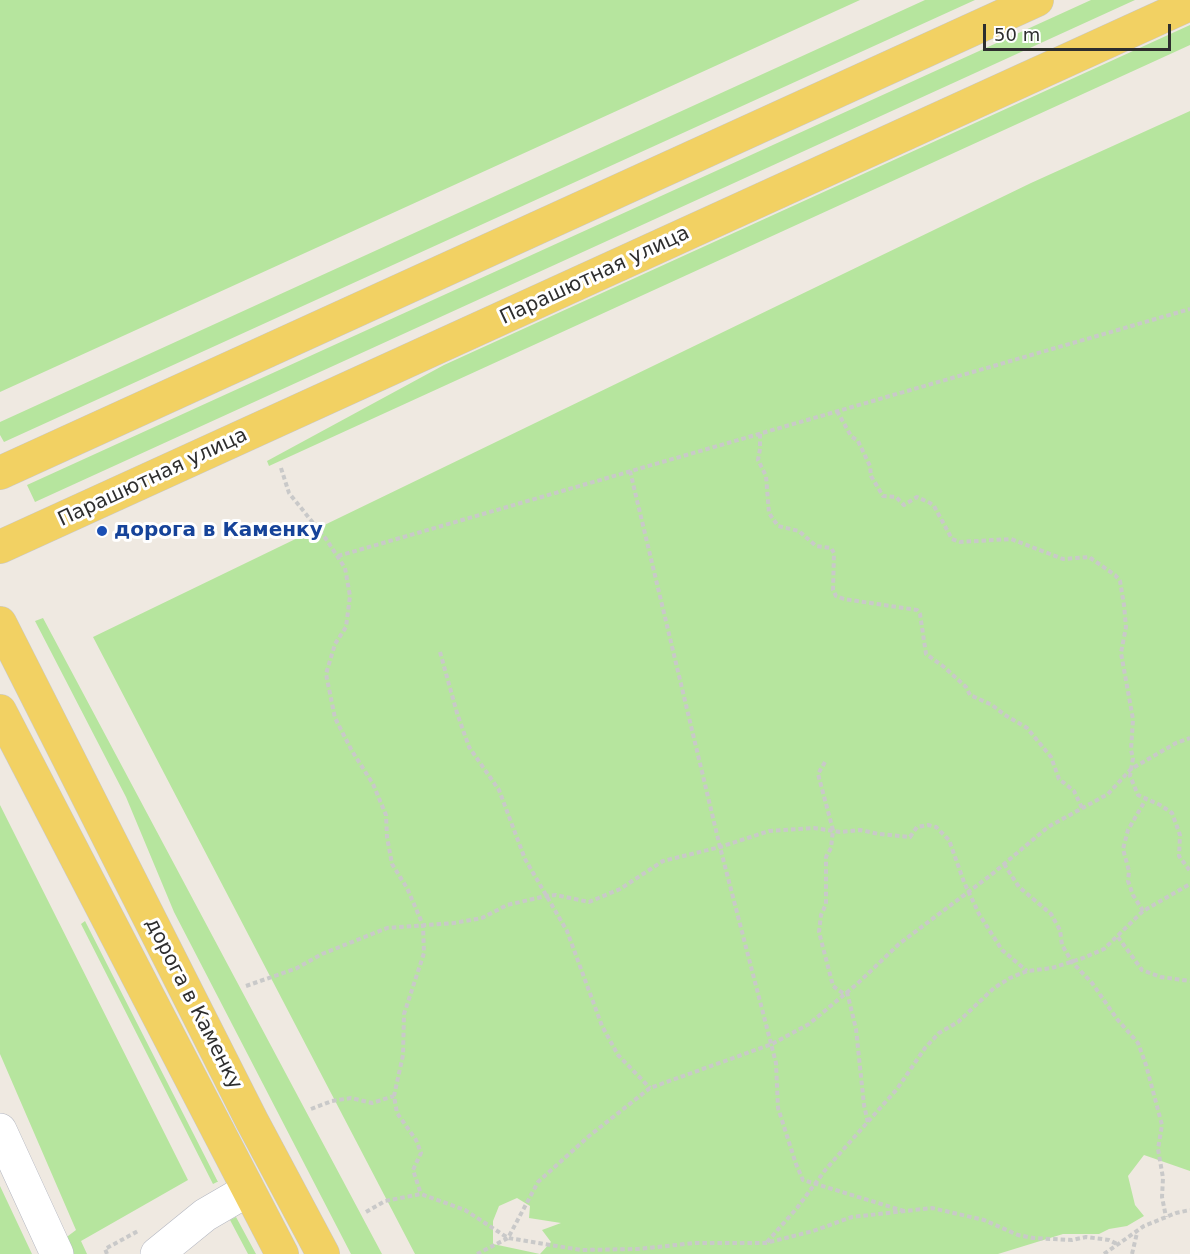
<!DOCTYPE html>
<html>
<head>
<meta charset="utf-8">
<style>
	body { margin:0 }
	#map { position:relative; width:1190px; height:1254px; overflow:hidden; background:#efe9e1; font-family:"DejaVu Sans",sans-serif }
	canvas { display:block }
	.scale { position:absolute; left:983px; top:24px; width:188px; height:27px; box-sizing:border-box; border:3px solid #2e2e2e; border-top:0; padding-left:8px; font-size:18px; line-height:21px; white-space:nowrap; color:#2e2e2e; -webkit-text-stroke:4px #fff; paint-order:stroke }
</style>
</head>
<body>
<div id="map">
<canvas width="1190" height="1254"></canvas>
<div class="scale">50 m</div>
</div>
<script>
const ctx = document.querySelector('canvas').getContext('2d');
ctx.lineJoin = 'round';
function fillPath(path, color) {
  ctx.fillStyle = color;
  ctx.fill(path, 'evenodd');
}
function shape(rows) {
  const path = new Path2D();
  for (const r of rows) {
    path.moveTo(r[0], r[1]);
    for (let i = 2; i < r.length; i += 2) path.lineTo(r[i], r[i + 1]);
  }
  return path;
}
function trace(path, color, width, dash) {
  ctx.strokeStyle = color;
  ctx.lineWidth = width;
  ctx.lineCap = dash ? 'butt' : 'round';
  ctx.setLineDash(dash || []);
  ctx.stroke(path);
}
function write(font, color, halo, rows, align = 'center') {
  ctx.font = font + ' "DejaVu Sans",sans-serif';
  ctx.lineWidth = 6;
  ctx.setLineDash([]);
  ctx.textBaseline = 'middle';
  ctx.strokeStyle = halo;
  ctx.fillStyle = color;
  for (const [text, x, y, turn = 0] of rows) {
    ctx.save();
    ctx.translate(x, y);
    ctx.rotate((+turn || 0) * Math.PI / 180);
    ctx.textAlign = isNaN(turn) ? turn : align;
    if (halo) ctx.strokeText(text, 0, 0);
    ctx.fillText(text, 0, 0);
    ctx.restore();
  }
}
fillPath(shape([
	[0,0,860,0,0,392],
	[925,0,975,0,4,442,0,435,0,422],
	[1091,0,1135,0,35,502,27,485],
	[1190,25,1190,45,269,466,267,461,444,365],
	[1190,111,1190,1171,1144,1155,1128,1176,1135,1205,1144,1216,1127,1226,1109,1229,1099,1234,1063,1234,998,1254,415,1254,93,637,1031,183],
	[517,1198,530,1206,529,1218,561,1223,542,1230,551,1242,540,1254,493,1244,493,1221,499,1206],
	[43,618,382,1254,351,1254,174,912,126,797,35,621],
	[0,805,188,1180,81,1241,87,1254,70,1254,64,1239,76,1230,0,1054],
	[85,921,218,1182,217,1182,213,1184,81,924],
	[0,1186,32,1254,0,1254],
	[236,1217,256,1254,248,1254,230,1220]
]), '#b6e59e');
const minor = shape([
	[0,1130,57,1254],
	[157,1254,205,1215,248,1190]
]);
const major = shape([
	[0,473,1037,0],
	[0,547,1190,4],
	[0,623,252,1121,323,1254],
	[0,711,282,1254]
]);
trace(minor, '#b4b7c1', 34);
trace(major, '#c9c9c9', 34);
trace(shape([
	[837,411,851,436,858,441,870,466,871,476,883,496,896,497,904,505,917,497,930,503,934,506,952,539,960,542,1011,539,1063,559,1089,557,1115,575,1120,581,1124,605,1126,627,1121,653,1133,719,1131,750,1133,758,1130,776,1138,795,1160,805,1172,813,1180,835,1179,856,1190,871],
	[760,434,760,449,758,460,766,476,769,513,778,526,799,531,816,546,831,548,834,553,833,590,836,596,844,599,917,610,920,614,926,654,944,667,966,687,970,695,992,705,1005,715,1027,728,1051,757,1059,779,1074,791,1082,808],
	[281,468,289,493,326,539,345,568,350,596,346,627,335,644,326,674,335,718,352,751,373,784,386,815,387,837,392,864,407,888,423,925,424,953,404,1014,403,1055,394,1096,397,1113,416,1140,421,1153,413,1170,421,1194],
	[630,471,720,847,776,1063,778,1108,796,1164,803,1180,904,1211],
	[338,556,1190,309],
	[440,652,457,713,469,747,499,790,525,859,567,931,602,1026,618,1055,650,1088],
	[825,762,818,774,833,830,831,848,826,857,826,904,821,915,819,932,833,986,844,994],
	[1004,864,1019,887,1051,914,1060,930,1062,945,1072,962,1092,983,1117,1019,1138,1043,1146,1065,1162,1125,1158,1149,1163,1178,1162,1197,1166,1217],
	[1143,911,1133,895,1128,881,1129,871,1123,849,1128,830,1146,799],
	[1118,937,1142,970,1161,977,1190,981],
	[246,986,297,968,322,954,387,928,454,923,482,918,507,905,546,896,556,895,589,902,620,889,663,861,720,847,769,831,814,828,840,832,860,830,879,834,910,837,917,827,928,825,936,827,949,840,964,882,979,914,1002,950,1027,971],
	[847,992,856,1029,864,1105,868,1123],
	[311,1109,332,1101,351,1098,372,1103,394,1096],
	[366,1212,385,1201,421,1194,465,1210,508,1238,581,1250,638,1249,695,1243,766,1243,813,1231,852,1217,932,1208,984,1220,1018,1235,1033,1238,1072,1240,1086,1237,1109,1240,1119,1245],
	[767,1242,797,1208,826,1169,897,1089,925,1048,939,1033,958,1022,994,988,1010,978,1027,971,1052,968,1083,958,1104,949,1143,911,1190,884],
	[107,1254,105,1249,138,1231],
	[477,1254,508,1238,538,1182,589,1136,650,1088,772,1044,809,1024,857,984,899,944,991,875,1048,827,1108,794,1131,769,1176,743,1190,738],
	[1104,1254,1144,1226,1176,1213,1190,1210],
	[1132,1254,1137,1233]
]), '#c9c9c9', 4, [4.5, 3]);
trace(minor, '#fff', 33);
trace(major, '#f2d163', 33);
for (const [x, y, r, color] of [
	[102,531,6,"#1a4fb4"]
]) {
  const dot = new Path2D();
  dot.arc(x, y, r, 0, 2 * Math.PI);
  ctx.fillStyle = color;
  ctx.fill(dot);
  trace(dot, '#fff', 2);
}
write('20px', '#2e2e2e', '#fff', [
	["Парашютная улица",595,276,-25],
	["Парашютная улица",153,478,-25],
	["дорога в Каменку",193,1004,63]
]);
write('bold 20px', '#164399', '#fff', [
	["дорога в Каменку",114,531]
], 'left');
</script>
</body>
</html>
